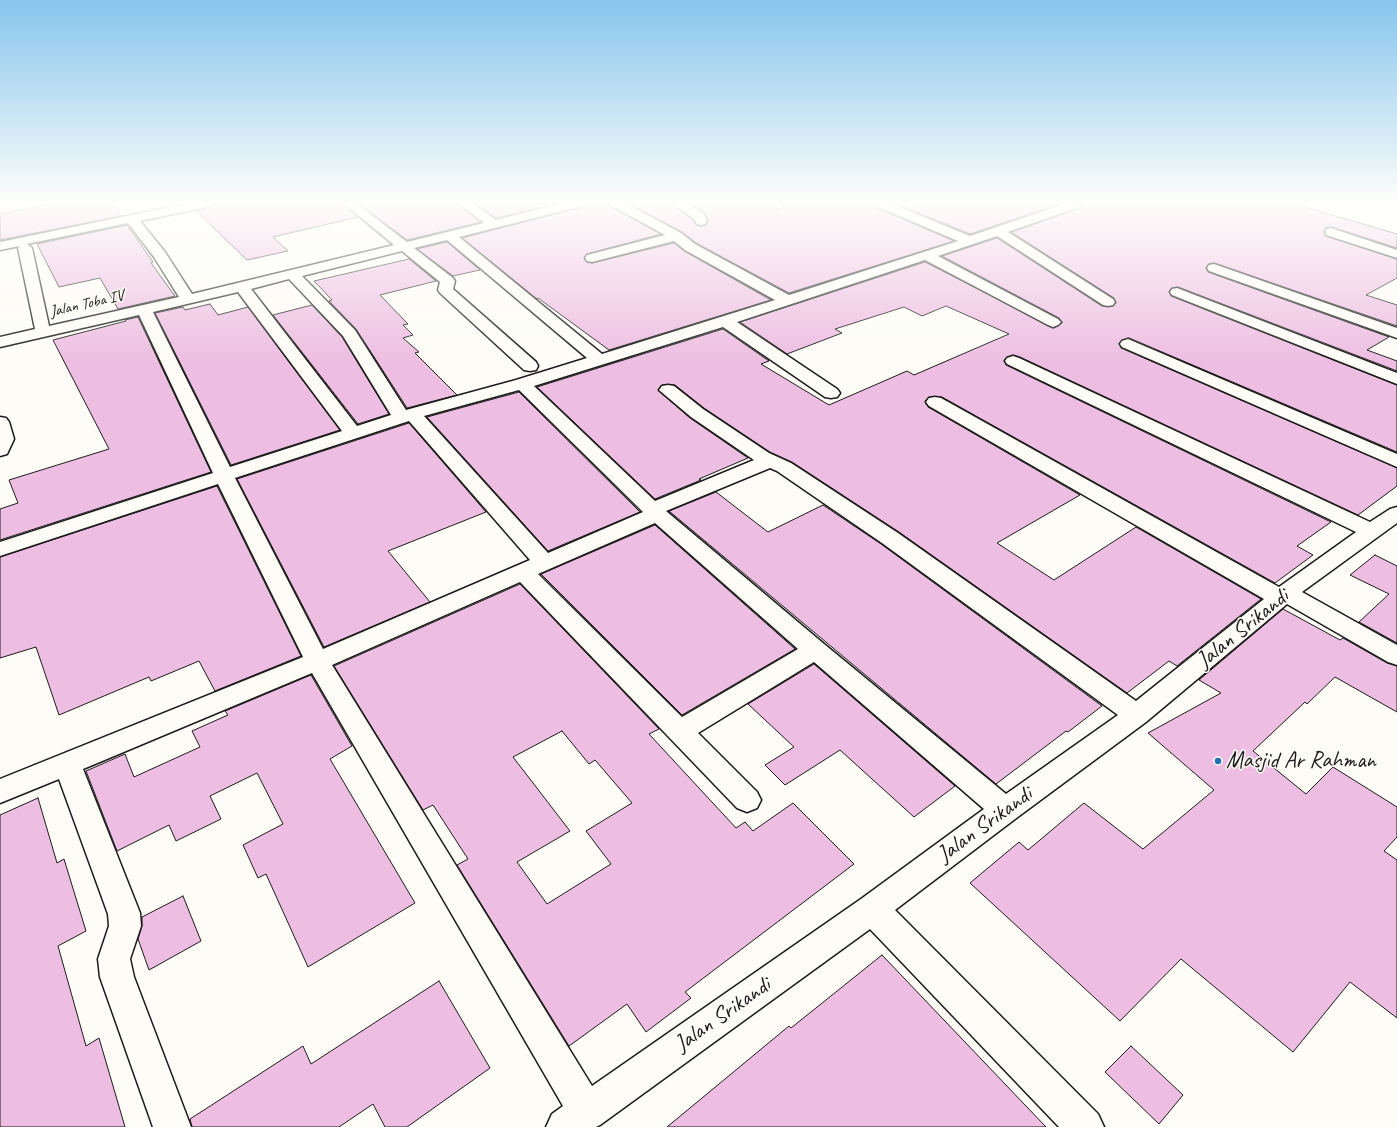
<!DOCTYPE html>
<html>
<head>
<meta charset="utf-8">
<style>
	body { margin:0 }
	canvas { display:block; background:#fdfcf7 }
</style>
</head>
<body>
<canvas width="1397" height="1127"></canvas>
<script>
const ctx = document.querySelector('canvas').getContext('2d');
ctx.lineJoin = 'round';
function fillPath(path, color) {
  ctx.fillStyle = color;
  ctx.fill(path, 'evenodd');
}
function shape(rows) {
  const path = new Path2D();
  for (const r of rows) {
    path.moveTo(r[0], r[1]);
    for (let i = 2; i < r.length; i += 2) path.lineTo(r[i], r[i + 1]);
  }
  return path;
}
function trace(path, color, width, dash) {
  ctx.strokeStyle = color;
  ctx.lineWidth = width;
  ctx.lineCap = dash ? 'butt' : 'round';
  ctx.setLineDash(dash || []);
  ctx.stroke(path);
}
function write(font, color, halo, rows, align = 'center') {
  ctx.font = font + ' Caveat,sans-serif';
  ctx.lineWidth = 3;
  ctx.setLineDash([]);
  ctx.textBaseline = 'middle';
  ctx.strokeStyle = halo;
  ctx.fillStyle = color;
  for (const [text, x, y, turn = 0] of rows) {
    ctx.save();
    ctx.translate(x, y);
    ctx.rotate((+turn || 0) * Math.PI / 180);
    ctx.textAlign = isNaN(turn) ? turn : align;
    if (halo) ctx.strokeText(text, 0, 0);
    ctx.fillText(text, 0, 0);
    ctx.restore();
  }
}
const building = shape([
	[57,203,112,203,121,216,0,240,0,214,57,203],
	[214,203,342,203,358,217,273,237,288,251,247,260,196,211,211,207,214,203],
	[358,203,457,203,481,222,407,240,358,203],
	[474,203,558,203,496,218,474,203],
	[585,203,609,203,611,207,661,234,587,254,584,259,587,262,592,263,674,243,684,251,771,300,609,350,538,298,537,299,462,238,582,207,585,203],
	[628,203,671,203,693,220,696,225,701,226,705,225,708,222,705,213,689,203,769,203,772,207,778,209,783,208,785,203,873,203,875,207,954,241,789,293,696,243,682,232,628,203],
	[894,203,1063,203,970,234,894,203],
	[1085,203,1291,203,1397,234,1397,248,1331,227,1326,228,1324,232,1326,236,1397,259,1397,278,1366,295,1397,305,1397,326,1214,263,1209,264,1206,267,1208,272,1389,337,1367,350,1397,361,1397,371,1178,287,1172,288,1169,291,1171,296,1397,385,1397,452,1129,338,1122,340,1119,343,1121,348,1397,468,1397,486,1358,515,1020,357,1013,355,1007,357,1004,360,1006,365,1331,522,1297,546,1313,555,1275,583,942,397,929,397,925,401,928,407,1080,495,997,543,1054,580,1136,527,1261,599,1177,666,1169,661,1127,693,899,532,792,462,770,452,704,408,675,385,662,385,658,390,690,418,748,458,699,479,701,480,655,499,537,387,723,329,769,361,761,364,829,405,907,371,914,375,1009,334,946,306,922,316,904,307,835,329,842,333,787,354,740,322,925,262,1054,328,1062,323,1059,318,942,256,997,238,1102,306,1113,306,1116,303,1114,298,1011,232,1082,207,1085,203],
	[127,225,153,262,151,263,175,296,118,309,100,278,59,287,37,244,127,225],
	[447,242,480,270,453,276,417,249,447,242],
	[409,259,436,281,380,295,408,324,403,325,413,335,403,338,419,352,415,353,457,395,407,408,356,329,329,301,332,300,314,281,409,259],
	[210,304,218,315,248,307,340,430,231,465,155,313,183,307,185,310,210,304],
	[312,305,342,337,389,414,358,424,273,315,312,305],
	[138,317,211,472,0,540,0,509,18,503,9,480,109,449,53,340,126,321,125,320,138,317],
	[519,392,640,512,548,551,427,417,519,392],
	[409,423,486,512,388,551,430,602,324,647,237,479,409,423],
	[217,486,301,656,215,691,199,661,151,681,149,677,59,715,36,647,0,658,0,557,217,486],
	[716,492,768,532,823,505,881,544,1102,706,1068,732,1066,731,996,784,669,511,716,492],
	[655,525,795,649,682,715,541,574,655,525],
	[1375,555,1397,566,1397,643,1359,622,1389,594,1350,575,1375,555],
	[520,584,659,729,649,734,736,828,745,822,753,831,793,803,854,864,685,992,691,998,646,1032,627,1004,569,1046,457,865,468,859,433,805,423,810,334,666,520,584],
	[562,731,589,764,595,760,632,803,586,831,611,864,547,904,517,862,570,831,513,757,562,731],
	[1283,609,1340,640,1343,638,1387,663,1397,666,1397,712,1335,677,1307,704,1305,702,1253,751,1306,794,1333,767,1397,807,1397,837,1384,851,1397,860,1397,1018,1350,982,1293,1052,1181,959,1120,1021,970,883,1019,842,1028,850,1084,803,1143,849,1214,790,1148,733,1221,693,1199,680,1283,609],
	[814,664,955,786,914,817,840,750,785,785,765,765,794,747,748,704,814,664],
	[311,675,352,746,330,759,415,903,308,967,266,874,258,878,243,845,283,824,257,773,210,796,221,819,176,841,169,825,117,851,86,771,125,754,134,777,200,747,192,731,228,715,225,711,311,675],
	[38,798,57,863,64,859,86,931,58,946,86,1046,99,1038,125,1127,0,1127,0,815,38,798],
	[183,896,201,941,149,970,138,939,142,926,142,917,183,896],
	[882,955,1046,1127,667,1127,789,1026,791,1028,882,955],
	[439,981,490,1068,407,1127,385,1127,373,1104,339,1127,192,1127,190,1119,303,1046,311,1064,439,981],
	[1131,1046,1183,1095,1159,1124,1105,1072,1131,1046]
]);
fillPath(building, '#edbee1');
trace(building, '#1c1c1c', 1);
const minor = shape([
	[190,203,213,203,211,206,207,207,140,221,165,252,192,294,394,245,343,203,356,203,407,242,484,223,458,203,472,203,496,220,564,203,584,203,582,206,459,237,602,354,775,300,685,250,674,241,592,262,587,261,585,258,587,255,665,235,612,206,610,203,625,203,681,233,695,244,789,295,958,241,876,206,874,203,890,203,970,236,1067,203,1084,203,1082,206,1008,232,1113,299,1115,302,1113,305,1108,306,1103,305,997,236,938,256,1058,319,1061,322,1058,325,1053,327,1048,325,925,260,737,322,837,389,840,393,837,397,831,398,825,397,723,327,534,386,655,501,754,460,691,417,659,390,662,386,668,385,674,386,703,409,769,453,791,463,898,533,1136,701,1264,599,929,406,926,402,929,398,935,397,941,398,1279,587,1356,532,1007,364,1005,361,1007,358,1013,356,1019,358,1370,522,1390,509,1397,507,1397,523,1302,592,1397,645,1397,665,1388,662,1287,604,1146,722,1015,819,895,910,1098,1114,1104,1127,1059,1127,870,929,600,1125,596,1127,546,1127,552,1114,563,1106,312,673,83,769,140,913,141,926,130,959,134,977,191,1127,153,1127,100,977,98,959,109,926,108,914,59,779,0,803,0,779,303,657,218,484,0,556,0,542,213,473,139,315,0,347,0,337,35,329,18,248,20,246,0,250,0,242,190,203],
	[128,223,154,257,179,297,49,326,32,248,27,244,128,223],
	[447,240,587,358,516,380,406,410,355,330,302,276,402,251,440,282,438,290,440,293,524,370,530,371,536,370,538,366,536,362,453,289,455,281,453,278,414,248,447,240],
	[289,279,343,336,391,415,357,426,251,289,289,279],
	[238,292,342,431,230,467,153,312,238,292],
	[519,390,643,512,548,553,424,416,519,390],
	[409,421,530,560,323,649,235,478,409,421],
	[770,468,777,471,882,543,1118,715,1006,794,824,644,666,511,770,468],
	[655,523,798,649,682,717,538,574,655,523],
	[520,582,737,808,747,812,757,808,761,800,757,792,698,733,814,662,984,809,861,899,592,1086,332,665,520,582],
	[672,203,686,203,704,214,707,221,705,224,701,225,697,224,694,219,672,203],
	[770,203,783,203,784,204,782,207,778,208,772,206,770,203],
	[1331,228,1397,250,1397,258,1326,235,1325,232,1326,229,1331,228],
	[1214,264,1397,328,1397,338,1209,271,1207,268,1209,265,1214,264],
	[1177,288,1397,373,1397,384,1172,295,1170,292,1172,289,1177,288],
	[1128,339,1397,454,1397,467,1122,347,1120,344,1122,341,1128,339],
	[0,417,6,418,9,422,14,439,7,454,0,456,0,417]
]);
trace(minor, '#1c1c1c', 3);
fillPath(minor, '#fdfcf7');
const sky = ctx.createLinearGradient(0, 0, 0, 361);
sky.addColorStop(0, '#86c5ed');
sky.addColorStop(0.56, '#fefefb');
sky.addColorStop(1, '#fefefb00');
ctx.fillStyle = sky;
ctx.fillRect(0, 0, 1397, 361);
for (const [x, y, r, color] of [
	[1218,761,4,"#1f6fb2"]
]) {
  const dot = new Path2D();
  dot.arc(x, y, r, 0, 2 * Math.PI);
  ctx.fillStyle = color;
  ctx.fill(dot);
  trace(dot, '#fdfcf7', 1.5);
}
write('16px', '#1c1c1c', '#fdfcf7', [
	["Jalan Toba IV",87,304,-13]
]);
write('23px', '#1c1c1c', '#fdfcf7', [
	["Jalan Srikandi",1243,629,-39],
	["Jalan Srikandi",985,825,-36],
	["Jalan Srikandi",723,1015,-35]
]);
write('23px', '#1c1c1c', '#fdfcf7', [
	["Masjid Ar Rahman",1226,761]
], 'left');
</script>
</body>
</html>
